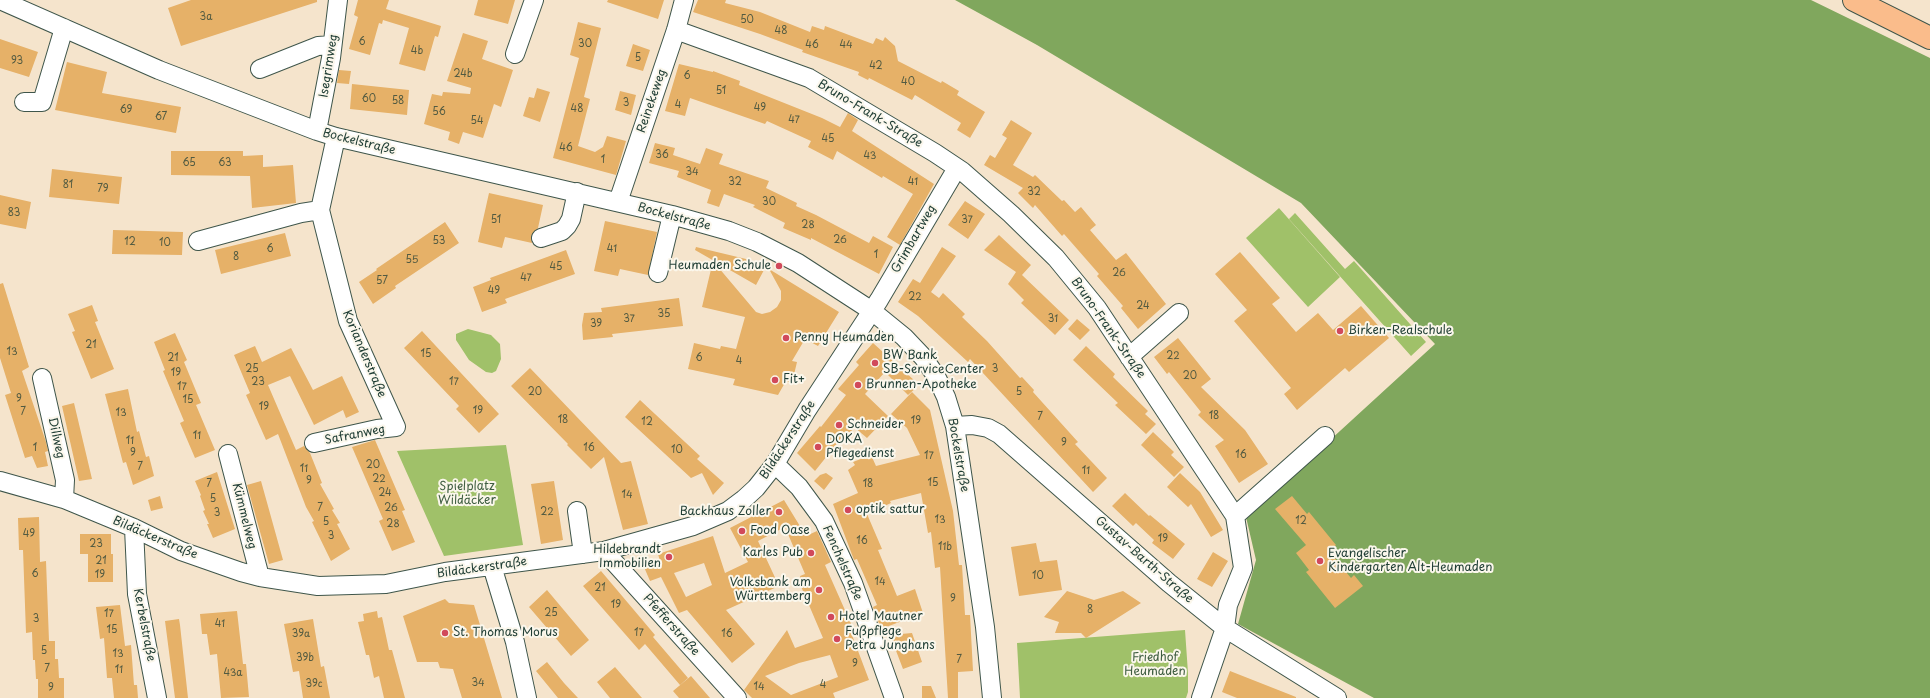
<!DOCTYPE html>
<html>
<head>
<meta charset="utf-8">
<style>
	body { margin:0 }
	canvas { display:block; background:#f5e4cc }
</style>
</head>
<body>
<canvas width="1930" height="698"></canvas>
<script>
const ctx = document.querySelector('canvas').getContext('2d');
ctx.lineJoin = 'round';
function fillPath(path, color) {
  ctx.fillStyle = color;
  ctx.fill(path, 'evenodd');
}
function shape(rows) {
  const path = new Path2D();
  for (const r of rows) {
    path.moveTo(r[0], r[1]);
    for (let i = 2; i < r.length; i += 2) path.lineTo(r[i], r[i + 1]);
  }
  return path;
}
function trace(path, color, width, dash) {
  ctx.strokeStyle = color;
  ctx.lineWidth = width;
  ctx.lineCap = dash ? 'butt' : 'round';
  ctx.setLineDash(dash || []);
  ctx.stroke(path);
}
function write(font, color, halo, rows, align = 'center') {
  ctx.font = font + ' "Playpen Sans",sans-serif';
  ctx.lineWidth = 4;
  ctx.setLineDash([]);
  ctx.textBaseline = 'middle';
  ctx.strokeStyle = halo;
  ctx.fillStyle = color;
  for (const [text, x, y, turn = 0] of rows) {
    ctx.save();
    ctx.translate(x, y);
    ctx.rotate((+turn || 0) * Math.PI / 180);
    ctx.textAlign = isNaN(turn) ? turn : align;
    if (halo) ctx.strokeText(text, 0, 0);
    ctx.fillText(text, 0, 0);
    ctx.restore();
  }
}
fillPath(shape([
	[1279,208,1340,277,1308,307,1246,238],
	[1295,213,1345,269,1354,261,1426,342,1411,356,1289,219],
	[468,329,491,335,500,344,501,359,496,371,492,373,486,372,469,360,456,340,456,334],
	[506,445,523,545,444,556,397,451],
	[1185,630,1188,673,1188,692,1186,698,1020,698,1017,643]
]), '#a0c169');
fillPath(shape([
	[955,0,1811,0,1930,58,1930,698,1374,698,1238,624,1256,560,1246,517,1435,344,1301,203,1037,45]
]), '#80a75d');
fillPath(shape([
	[191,0,317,0,317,2,181,46,168,8],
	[358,0,389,0,386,9,441,26,438,37,435,36,425,71,399,64,409,28,383,20,382,24,379,23,370,55,349,49,358,17,354,15],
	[478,0,515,0,508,24,474,15],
	[608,0,664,0,658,19,607,2],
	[698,0,726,0,725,3,760,12,810,32,812,26,824,30,825,26,873,44,876,38,883,41,885,37,895,46,898,61,941,83,942,81,959,91,957,95,985,112,970,138,957,130,961,123,958,121,915,95,912,100,869,78,868,80,858,75,859,72,802,52,803,50,760,34,693,12],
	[578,22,601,28,584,97,590,99,578,146,595,152,603,147,607,136,626,141,616,175,553,158,579,58,570,55],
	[463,33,488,41,482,59,513,70,501,107,494,104,483,138,463,132,459,144,448,140,450,132,424,124,432,94,442,96,443,92,470,94,471,88,447,81],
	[0,39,38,52,29,77,0,68],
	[633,44,650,50,643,71,626,66],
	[67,62,107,72,102,93,181,107,176,133,55,110],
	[679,64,713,72,713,71,740,81,739,85,822,118,840,127,848,113,858,120,852,131,934,184,900,245,887,237,913,194,883,176,882,178,837,151,833,160,808,147,811,141,767,121,765,124,690,98,685,116,665,111],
	[339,70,351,71,349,84,337,83],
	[352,84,409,90,407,115,350,109],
	[537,88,550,92,540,122,523,116,529,97,534,98],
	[620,91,636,95,631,115,615,110],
	[1011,120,1032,133,1013,165,1033,177,1035,175,1062,201,1064,200,1075,212,1081,207,1096,225,1090,230,1116,260,1126,253,1166,304,1138,329,1121,308,1123,306,1097,276,1099,274,1064,234,1062,236,1035,205,1033,208,1018,193,1023,188,984,165,990,155,995,158,1007,138,1002,135],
	[655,143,675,148,673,155,700,164,706,148,723,154,719,164,769,181,766,188,797,203,796,206,816,215,869,243,873,236,893,247,879,274,811,238,811,240,783,228,785,223,753,207,755,205,724,194,719,207,707,203,711,190,677,177,679,171,649,163],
	[171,151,243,151,243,156,263,155,263,167,293,165,296,203,252,208,250,176,171,175],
	[52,169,122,177,119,204,49,197],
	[489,193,543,205,538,228,531,236,532,243,505,237,502,248,478,242],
	[0,195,31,202,26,229,0,224],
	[965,201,985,214,968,239,948,225],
	[605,221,657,232,648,275,620,269,618,276,594,271],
	[445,222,459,243,395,286,396,288,373,304,359,282,377,270,376,269],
	[113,230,183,232,182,255,112,254],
	[285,233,291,256,221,274,215,250],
	[999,235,1031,265,1022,275,1069,320,1055,335,1021,303,1024,300,1008,284,1016,272,984,250],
	[696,247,746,259,764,270,756,285,695,250],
	[942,247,956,256,931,292,939,298,943,293,965,314,962,317,987,341,1020,378,1022,377,1034,390,1033,392,1078,442,1075,444,1107,478,1093,492,970,359,968,362,918,316,898,302,913,279,920,283],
	[566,250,575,274,505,299,507,303,482,312,473,287,491,280,490,278],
	[1240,252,1280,298,1272,304,1296,332,1318,313,1333,330,1361,306,1389,338,1349,372,1345,368,1297,410,1284,394,1291,388,1234,321,1247,310,1215,274],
	[713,261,756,312,762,314,770,312,777,307,781,300,781,291,769,269,839,312,818,346,805,339,792,361,797,362,792,383,786,381,778,395,733,385,735,379,688,369,694,343,720,349,721,346,736,349,745,317,702,307],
	[3,283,29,367,22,371,46,442,48,451,45,452,48,466,37,468,32,456,25,458,5,395,11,393,0,358,0,284],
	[679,298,683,326,612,334,613,337,583,340,582,325,584,313,602,312,601,308],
	[92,305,98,321,95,322,114,369,91,379,72,332,75,331,68,314],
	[1077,319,1090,330,1080,340,1068,329],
	[422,331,499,414,479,433,456,409,459,406,404,348],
	[175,333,187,360,184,362,201,403,196,405,215,450,195,458,180,423,184,421,163,371,165,370,154,342],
	[1178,338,1211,379,1201,387,1245,430,1268,464,1239,483,1215,446,1224,440,1198,415,1201,412,1169,372,1167,374,1154,357],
	[873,343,915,381,913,383,917,387,908,395,885,372,865,394,888,416,867,438,854,427,850,433,847,431,815,471,797,453,820,426,821,427,846,395,838,389,859,365,856,362],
	[255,346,262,362,291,348,313,390,342,376,359,412,346,418,343,410,314,425,290,376,268,385,296,450,304,446,310,453,322,483,320,484,334,509,332,510,340,523,337,524,350,549,331,561,312,522,314,521,306,507,278,434,266,440,246,395,250,393,234,355],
	[1086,346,1115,374,1113,377,1148,411,1145,414,1156,424,1146,434,1115,405,1118,403,1073,360],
	[530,368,621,463,631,461,648,524,623,530,604,457,591,469,567,445,568,444,511,386],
	[128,389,137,432,139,431,146,457,149,456,154,476,133,485,126,462,123,463,105,394],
	[912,392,930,410,953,511,959,565,962,565,965,615,970,615,973,671,958,672,958,698,948,698,940,567,935,568,931,532,928,533,921,493,890,501,891,503,867,514,882,549,878,550,897,596,915,589,923,613,881,629,873,607,877,605,857,559,854,560,833,504,858,493,848,470,855,465,853,462,871,455,876,466,920,455,907,428,891,414],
	[640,400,700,456,697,459,724,483,713,495,702,473,691,478,625,417],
	[74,403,92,479,79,481,62,406],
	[1153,432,1174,452,1171,455,1184,467,1174,477,1141,445],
	[375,440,405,510,402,511,415,542,392,551,379,521,383,519,352,447],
	[217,472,235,529,213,538,207,524,209,524,203,511,205,510,200,496,201,495,195,481],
	[826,473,833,478,824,490,814,481,820,475],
	[1180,473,1200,492,1223,530,1211,537,1191,504,1188,507,1167,487],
	[261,481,283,560,269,564,247,485],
	[554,481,563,540,541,544,531,484],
	[1125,493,1149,516,1150,515,1185,544,1173,559,1152,543,1154,540,1136,523,1133,526,1112,506],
	[160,496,163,508,151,511,148,500],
	[1292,496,1307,514,1309,512,1336,545,1329,551,1351,578,1354,575,1363,586,1335,608,1306,572,1309,570,1296,553,1306,545,1275,509],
	[784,500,806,536,817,531,831,562,825,565,852,626,849,627,869,680,833,693,835,698,752,698,744,690,787,630,795,648,823,638,800,584,802,583,800,576,805,574,785,527,758,541,779,586,726,610,755,644,732,663,687,610,679,613,661,577,650,581,644,567,660,561,658,554,713,536,725,573,748,562,730,528],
	[704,563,712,585,686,597,674,573],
	[830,655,838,677,791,695,765,676,799,663],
	[39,517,40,562,46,561,49,641,55,641,55,659,58,659,59,678,64,678,64,698,38,698,38,679,36,679,35,660,33,660,32,632,26,633,23,550,19,550,18,518],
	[80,534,111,534,111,554,113,554,113,582,88,582,88,554,80,554],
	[1036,543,1040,562,1057,560,1062,590,1019,596,1011,547],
	[1213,552,1228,561,1212,587,1197,579],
	[601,571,655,635,653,637,688,678,680,685,645,644,639,650,583,586],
	[547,590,589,640,571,656,529,607],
	[1067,591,1094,600,1123,591,1141,603,1086,638,1081,633,1055,633,1059,622,1044,617],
	[445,599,449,603,474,605,502,698,462,698,453,669,440,668,438,662,417,662,403,616],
	[120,605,125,646,131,645,134,685,137,685,138,698,114,698,112,678,107,678,104,638,100,639,96,607],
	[237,611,243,664,246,664,249,697,221,698,217,654,210,655,207,634,202,634,200,614],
	[377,611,378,618,382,617,389,650,392,650,405,698,384,698,379,676,374,678,369,655,366,655,358,622,364,621,363,614],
	[179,619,180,625,188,698,175,698,165,621],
	[313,619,321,667,324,666,330,698,303,698,299,671,293,672,284,624],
	[912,633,922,662,903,669,890,635],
	[547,662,564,683,578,698,558,698,536,671],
	[615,667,628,682,642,698,610,698,597,682],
	[1230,671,1296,697,1296,698,1237,698,1222,692],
	[691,676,710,698,679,698,673,691],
	[922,686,931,686,936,698,922,698]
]), '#e6b168');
const minor = shape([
	[0,0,159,70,317,131,336,137,672,215,729,231,757,242,798,263,872,311,904,337,923,357,936,376,946,397,955,426,985,627,992,698],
	[676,30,809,78,935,153,962,171,1011,214,1056,258,1097,308,1235,516,1243,568,1228,605,1225,628,1201,698],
	[515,54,534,0],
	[260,69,318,46,332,45],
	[24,102,42,102,64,28],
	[317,131,331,58,338,0],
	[618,202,676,30,684,0],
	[541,238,562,231,567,226,571,219,577,192],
	[198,241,301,213,320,210],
	[658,273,672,215],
	[1129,357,1179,313],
	[42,378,65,480,64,499],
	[955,426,972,425,988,428,999,434,1169,583,1225,628,1337,698],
	[314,443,377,429,396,427,348,321,320,210,336,137],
	[228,454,260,577],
	[775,464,799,487,824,521,853,583,894,698],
	[0,481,64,499,134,528,181,551,241,572,260,577,318,586,386,584,445,572,604,551,693,526,728,511,744,499,756,488,775,464,807,410,879,300,957,168],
	[577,511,583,554],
	[1235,516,1325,436],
	[134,528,137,594,157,698],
	[604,551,737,698],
	[492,566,515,642,527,698]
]);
const major = shape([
	[1854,0,1930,38]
]);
trace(minor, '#3f564b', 20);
trace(major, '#3f564b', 24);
trace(minor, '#fff', 18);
trace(major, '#fabc8b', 22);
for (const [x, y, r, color] of [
	[779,266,4,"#d1495b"],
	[1340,331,4,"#d1495b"],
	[786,338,4,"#d1495b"],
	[875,363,4,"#d1495b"],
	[775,380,4,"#d1495b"],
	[858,385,4,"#d1495b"],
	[839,425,4,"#d1495b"],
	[818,447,4,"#d1495b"],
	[848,510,4,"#d1495b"],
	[779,512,4,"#d1495b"],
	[742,531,4,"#d1495b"],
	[811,553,4,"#d1495b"],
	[669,557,4,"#d1495b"],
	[1320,561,4,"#d1495b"],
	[819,590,4,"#d1495b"],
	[831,617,4,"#d1495b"],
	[445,633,4,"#d1495b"],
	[837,639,4,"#d1495b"]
]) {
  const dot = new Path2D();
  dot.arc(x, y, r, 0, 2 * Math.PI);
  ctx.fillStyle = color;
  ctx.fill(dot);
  trace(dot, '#fbf7ec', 1.5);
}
write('10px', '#515a41', null, [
	["3a",206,17],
	["50",747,20],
	["48",781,31],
	["6",362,42],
	["30",585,44],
	["46",812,45],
	["44",846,45],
	["4b",417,51],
	["5",638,58],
	["93",17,61],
	["42",876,66],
	["24b",463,74],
	["6",687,76],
	["40",908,82],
	["51",721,91],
	["60",369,99],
	["58",398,101],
	["3",626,103],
	["4",678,105],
	["49",760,108],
	["48",577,109],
	["69",126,110],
	["56",439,112],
	["67",161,117],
	["47",794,120],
	["54",477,121],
	["45",828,139],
	["46",566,148],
	["36",662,155],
	["43",870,156],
	["1",603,160],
	["65",189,163],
	["63",225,163],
	["34",692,172],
	["32",735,182],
	["41",913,182],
	["81",68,185],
	["79",103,189],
	["32",1034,192],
	["30",769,202],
	["83",14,213],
	["51",496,220],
	["37",967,220],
	["28",808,225],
	["26",840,240],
	["53",439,241],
	["12",130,242],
	["10",165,243],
	["6",270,249],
	["41",612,249],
	["1",876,255],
	["8",236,257],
	["55",412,260],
	["45",556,267],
	["26",1119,273],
	["47",526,278],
	["57",382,281],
	["49",494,291],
	["22",915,297],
	["24",1143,306],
	["35",664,314],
	["37",629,319],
	["31",1053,319],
	["39",596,324],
	["21",91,345],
	["13",12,352],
	["15",426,354],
	["22",1173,356],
	["21",173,358],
	["6",699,358],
	["4",739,361],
	["25",252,369],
	["3",995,369],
	["19",176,373],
	["20",1190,376],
	["23",258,382],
	["17",454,382],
	["17",182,387],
	["20",535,392],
	["5",1019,392],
	["9",19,399],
	["15",188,400],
	["19",264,407],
	["19",478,411],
	["7",23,412],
	["13",121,413],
	["18",1214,416],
	["7",1040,417],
	["18",563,420],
	["19",916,421],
	["12",647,422],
	["11",197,436],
	["11",130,441],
	["9",1064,443],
	["1",35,448],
	["16",589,448],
	["10",677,450],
	["9",133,453],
	["16",1241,455],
	["17",929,456],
	["20",373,465],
	["7",140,467],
	["11",304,469],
	["11",1086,471],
	["22",379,479],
	["9",309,481],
	["15",933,483],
	["7",209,484],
	["18",868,484],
	["24",385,493],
	["14",627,495],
	["5",213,499],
	["7",320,508],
	["26",391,508],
	["22",547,512],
	["3",217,513],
	["13",940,520],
	["12",1301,521],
	["5",326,522],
	["28",393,524],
	["49",29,534],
	["3",331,536],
	["19",1163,539],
	["16",862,541],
	["23",96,544],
	["11b",945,547],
	["21",101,561],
	["6",35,574],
	["19",100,575],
	["10",1038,576],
	["14",880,582],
	["21",600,588],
	["9",953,599],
	["19",616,605],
	["8",1090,610],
	["25",551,613],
	["17",109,614],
	["3",36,619],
	["41",220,624],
	["15",112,630],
	["17",639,633],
	["39a",301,634],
	["16",727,634],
	["5",44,651],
	["13",118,654],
	["39b",305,658],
	["7",959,660],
	["9",855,664],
	["7",47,669],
	["11",119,670],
	["43a",233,673],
	["34",478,683],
	["39c",314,684],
	["4",823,685],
	["14",759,687],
	["9",51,688]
]);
write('12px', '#1f3d34', '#fbf7ec', [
	["Isegrimweg",329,66,-81],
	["Reinekeweg",652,101,-71],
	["Bruno-Frank-Straße",870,114,31],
	["Bockelstraße",359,142,14],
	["Bockelstraße",674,217,15],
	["Grimbartweg",914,239,-60],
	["Bruno-Frank-Straße",1108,328,55],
	["Korianderstraße",364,354,67],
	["Safranweg",355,435,-11],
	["Dillweg",56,438,78],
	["Bildäckerstraße",788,440,-57],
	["Bockelstraße",958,455,80],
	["Kümmelweg",244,516,76],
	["Bildäckerstraße",155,538,23],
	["Gustav-Barth-Straße",1144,560,41],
	["Fenchelstraße",842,563,66],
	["Bildäckerstraße",482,568,-8],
	["Kerbelstraße",144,625,79],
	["Pfefferstraße",671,625,48]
]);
write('12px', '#1f3d34', '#fbf7ec', [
	["Heumaden Schule",771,266,"right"],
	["Birken-Realschule",1348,331],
	["Penny Heumaden",794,338],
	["BW Bank",883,356],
	["SB-ServiceCenter",883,370],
	["Fit+",783,380],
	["Brunnen-Apotheke",866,385],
	["Schneider",847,425],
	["DOKA",826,440],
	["Pflegedienst",826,454],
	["optik sattur",856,510],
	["Backhaus Zoller",771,512,"right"],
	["Food Oase",750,531],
	["Hildebrandt",661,550,"right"],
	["Immobilien",661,564,"right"],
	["Karles Pub",803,553,"right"],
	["Evangelischer",1328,554],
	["Kindergarten Alt-Heumaden",1328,568],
	["Volksbank am",811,583,"right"],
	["Württemberg",811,597,"right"],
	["Hotel Mautner",839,617],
	["Fußpflege",845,632],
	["Petra Junghans",845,646],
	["St. Thomas Morus",453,633]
], 'left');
write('12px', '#3f5e41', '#fbf7ec', [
	["Spielplatz",467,487],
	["Wildäcker",467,501],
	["Friedhof",1155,658],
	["Heumaden",1155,672]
]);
</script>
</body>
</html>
